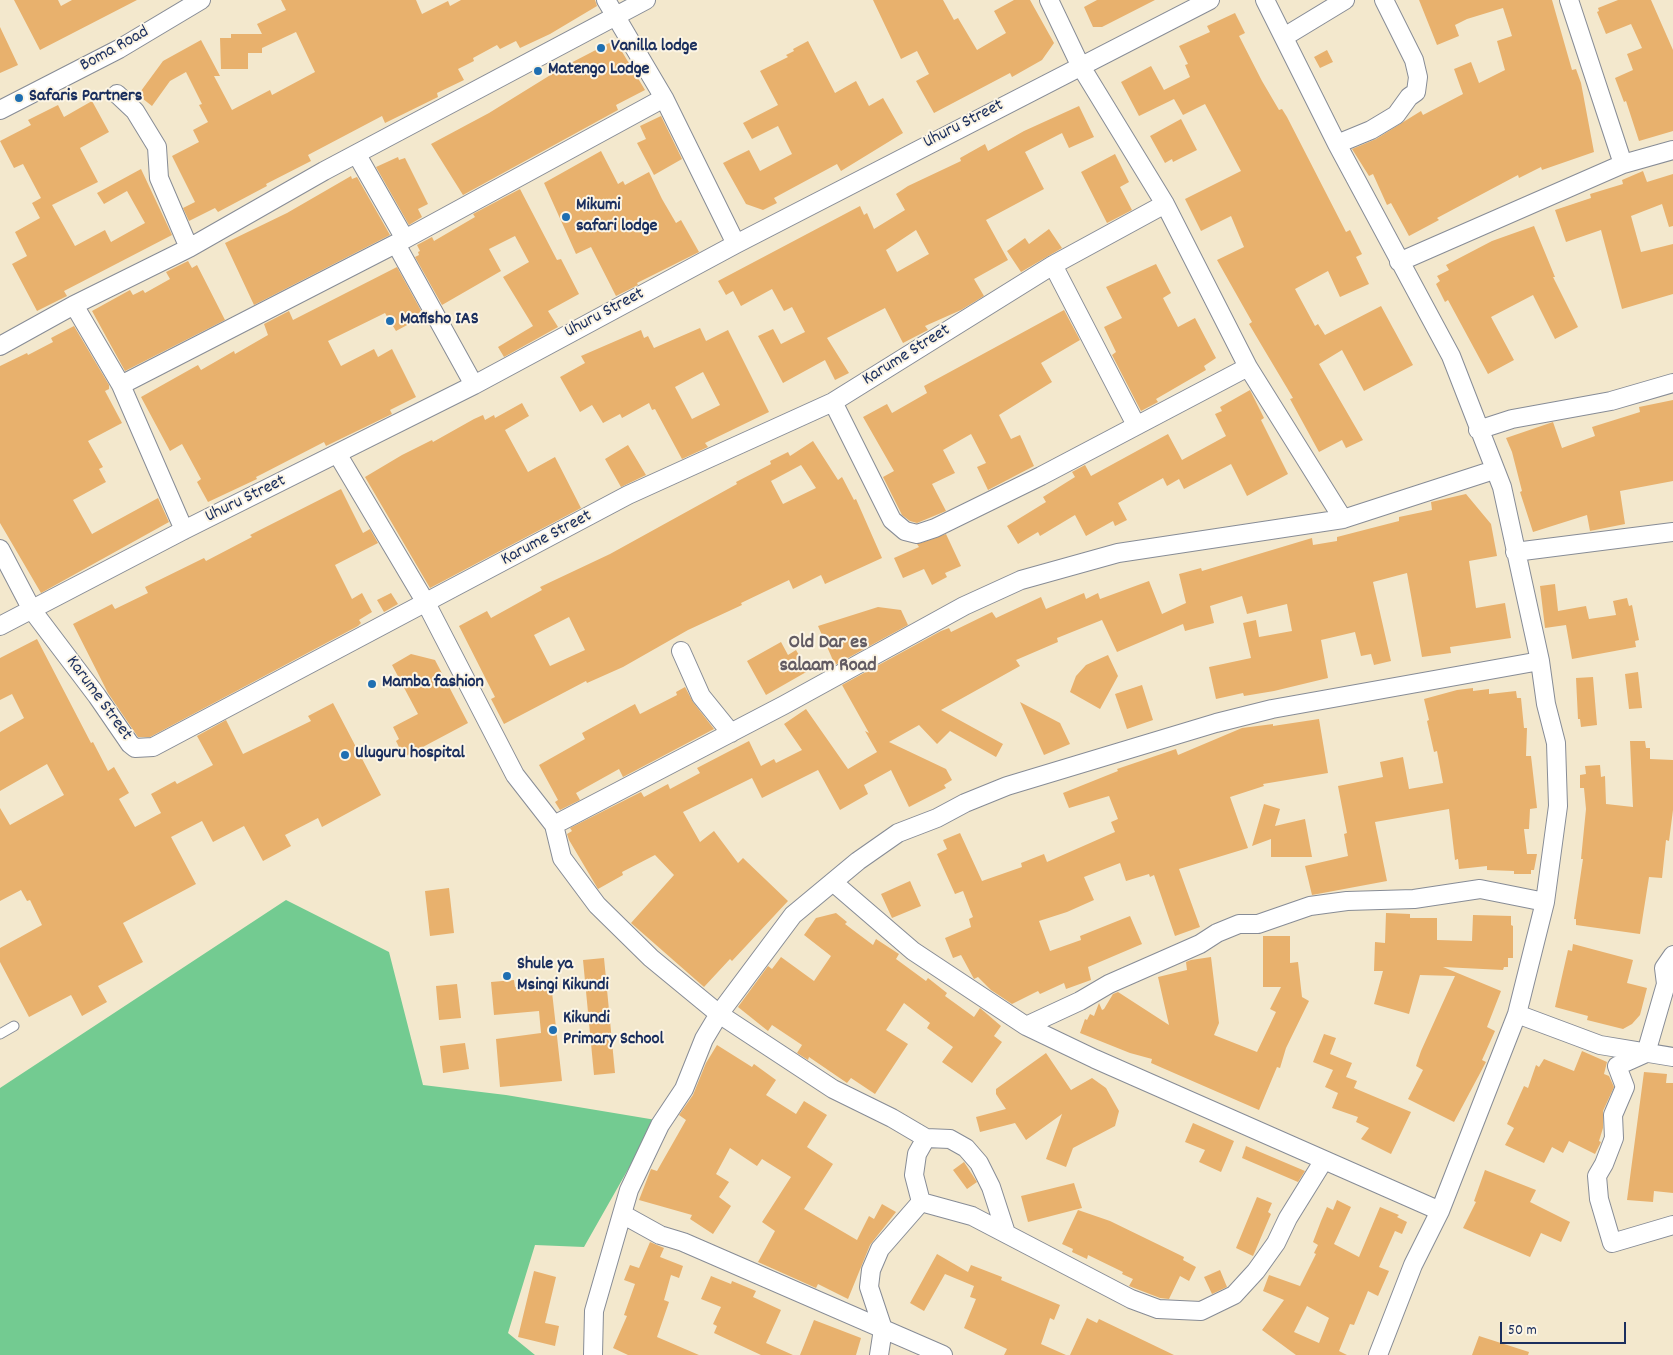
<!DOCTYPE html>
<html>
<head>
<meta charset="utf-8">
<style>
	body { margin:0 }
	#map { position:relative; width:1673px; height:1355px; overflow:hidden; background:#f3e8cd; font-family:Dekko,sans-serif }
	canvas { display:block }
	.scale { position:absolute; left:1500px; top:1322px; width:126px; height:22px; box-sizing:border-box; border:2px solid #1b2f5e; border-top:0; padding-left:6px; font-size:15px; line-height:18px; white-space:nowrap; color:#1b2f5e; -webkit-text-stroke:4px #fcf5e5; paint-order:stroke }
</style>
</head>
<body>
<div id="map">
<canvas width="1673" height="1355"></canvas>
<div class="scale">50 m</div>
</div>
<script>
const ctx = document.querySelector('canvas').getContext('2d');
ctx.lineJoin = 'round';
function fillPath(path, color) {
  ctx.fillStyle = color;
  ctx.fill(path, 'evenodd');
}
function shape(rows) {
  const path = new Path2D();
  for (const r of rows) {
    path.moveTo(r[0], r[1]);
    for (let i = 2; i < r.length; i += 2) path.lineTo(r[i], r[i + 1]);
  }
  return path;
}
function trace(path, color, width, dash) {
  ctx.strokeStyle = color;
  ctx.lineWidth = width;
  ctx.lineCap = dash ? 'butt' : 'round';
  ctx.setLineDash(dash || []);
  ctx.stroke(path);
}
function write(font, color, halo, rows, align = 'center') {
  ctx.font = font + ' Dekko,sans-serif';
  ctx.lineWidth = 4;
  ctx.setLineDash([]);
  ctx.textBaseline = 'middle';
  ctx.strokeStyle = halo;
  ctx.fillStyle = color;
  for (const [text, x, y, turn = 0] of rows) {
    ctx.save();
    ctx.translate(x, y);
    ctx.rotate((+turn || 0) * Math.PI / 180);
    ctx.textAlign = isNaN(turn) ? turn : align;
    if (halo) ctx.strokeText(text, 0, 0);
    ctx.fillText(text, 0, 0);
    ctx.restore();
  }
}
fillPath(shape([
	[286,900,389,952,423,1085,506,1095,656,1120,584,1247,535,1245,508,1333,535,1355,0,1355,0,1088]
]), '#73cb91');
fillPath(shape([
	[14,0,58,0,61,6,72,0,137,0,40,50],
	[281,0,416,0,422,14,448,1,450,6,461,0,595,0,597,6,550,34,520,48,516,41,500,49,497,45,473,58,474,61,458,69,464,80,437,93,438,97,385,123,382,116,308,155,311,161,266,184,267,186,218,212,215,208,189,221,183,208,195,202,172,156,199,142,193,130,208,122,199,105,202,104,186,72,170,81,152,106,138,95,163,61,201,40,220,76,214,76,232,110,270,90,272,95,315,72,296,32,262,48,262,53,248,53,248,69,221,69,220,38,231,38,231,34,262,34,257,24,286,10],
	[873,0,943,0,954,20,958,18,977,50,1006,33,994,11,1014,0,1030,0,1054,43,1042,60,1012,77,1010,73,934,113,916,81,929,74,917,51,901,59],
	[1097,0,1155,0,1102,27,1093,27,1084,7],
	[1419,0,1552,0,1572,70,1576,69,1581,83,1594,152,1542,170,1541,167,1519,178,1518,175,1437,218,1439,220,1409,236,1391,203,1387,205,1373,174,1369,176,1352,149,1376,139,1421,111,1423,115,1463,94,1454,69,1471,62,1479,83,1505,70,1497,41,1512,36,1503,8,1467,19,1455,25,1459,36,1437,45],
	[1618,0,1651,0,1673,50,1673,131,1639,141,1626,101,1624,102,1615,78,1633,70,1627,54,1642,48,1631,24,1606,34,1597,12,1599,11,1598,8],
	[1235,13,1245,33,1239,36,1262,81,1279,110,1282,109,1287,117,1346,232,1350,230,1362,254,1356,257,1369,284,1340,297,1328,271,1295,289,1315,326,1318,324,1325,335,1381,306,1413,365,1364,391,1342,350,1319,364,1363,440,1346,448,1342,440,1319,452,1290,399,1293,398,1262,346,1249,324,1252,322,1217,260,1244,247,1231,216,1201,231,1185,199,1241,171,1205,104,1183,115,1174,99,1139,116,1121,82,1151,66,1164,90,1190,77,1185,65,1188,64,1179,46,1210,32,1207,26],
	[0,27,18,65,0,73],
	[615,40,645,90,616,105,618,110,463,195,431,144,489,113,565,66],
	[808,41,835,93,856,81,869,106,883,98,903,133,841,171,837,164,774,198,777,203,763,210,746,204,723,163,749,150,760,171,792,154,778,126,752,139,743,123,778,105,760,71,788,57,786,55,794,51,793,49],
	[1327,50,1333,62,1320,68,1314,57],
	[92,101,109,132,80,148,98,182,52,205,75,246,105,230,111,242,145,223,127,191,104,204,97,193,141,169,172,235,64,291,67,296,37,311,12,264,27,256,15,232,40,218,32,203,41,198,23,164,14,168,0,141,31,125,28,120,58,105,64,117],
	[1079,106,1094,137,1069,148,1062,133,1025,152,1044,189,986,220,1008,260,974,279,984,296,961,310,925,326,928,330,903,343,885,308,827,338,849,373,835,380,825,360,783,383,758,336,773,329,781,344,805,332,792,307,784,311,772,289,741,306,733,291,726,295,718,281,860,206,864,215,867,213,874,229,905,210,896,194,908,186,961,161,960,158,985,144,988,151,1024,131],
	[916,230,929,254,897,272,886,250],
	[661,116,682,159,654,175,637,143,646,139,640,126],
	[1181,119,1197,150,1173,162,1172,159,1165,163,1150,136],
	[601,151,618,184,623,181,625,185,649,172,662,199,676,223,681,220,699,252,637,283,638,285,616,296,591,247,576,254,544,183],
	[1115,154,1129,182,1120,187,1132,210,1107,223,1081,172],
	[398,157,399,160,405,158,428,204,418,209,422,217,409,225,376,167],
	[1643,171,1647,182,1673,174,1673,226,1669,227,1662,204,1631,216,1641,252,1673,244,1673,294,1622,309,1601,230,1566,242,1555,210,1591,198,1590,194,1623,184,1622,180],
	[351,176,352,179,357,177,390,235,254,305,225,243,287,213],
	[520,189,557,260,561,259,579,294,548,311,558,327,504,357,498,347,533,326,503,277,529,262,515,236,489,249,501,271,442,305,415,257,419,255,418,252,420,251,417,245,432,237,434,241,475,217,473,214],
	[1534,226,1555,277,1553,277,1578,327,1555,339,1533,295,1491,317,1514,360,1488,374,1448,300,1445,302,1436,284,1440,281,1437,276,1449,270,1446,265,1492,241],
	[1049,229,1062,248,1021,272,1007,251,1025,238,1029,244],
	[188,261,192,268,197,265,225,320,125,371,92,311,130,290,133,295,143,290,145,293,170,279,166,272],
	[1156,264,1171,293,1163,298,1178,327,1195,318,1216,358,1204,366,1206,370,1156,399,1158,402,1141,411,1112,355,1116,352,1104,327,1122,318,1106,287],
	[397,267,424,316,396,331,385,313,328,341,341,366,374,349,378,357,392,349,416,397,390,410,392,414,326,446,324,442,262,474,256,477,257,479,208,502,197,482,201,479,182,444,170,451,141,397,198,365,201,370,234,351,235,354,268,335,264,324,289,311,293,320],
	[1064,310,1080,340,1041,363,1052,382,999,415,1011,439,1020,435,1034,466,988,490,977,467,986,463,971,434,943,450,955,473,932,484,946,511,917,523,910,521,902,515,883,477,894,471,863,417,887,404,892,413,927,393,924,386],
	[74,326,109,385,109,389,105,391,122,423,88,441,103,467,99,469,106,482,73,500,92,534,158,498,169,522,41,593,0,523,0,366,27,353,28,355,53,342,51,338],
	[700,328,706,341,728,330,769,412,705,443,708,447,682,459,655,409,652,410,649,403,622,418,620,414,603,423,592,405,580,412,560,377,585,363,581,356,641,330,644,338,648,336,654,348],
	[703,372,720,405,692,419,675,387],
	[1250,390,1264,418,1261,420,1288,474,1247,496,1231,464,1184,489,1179,479,1167,486,1163,478,1118,503,1127,520,1115,526,1113,521,1086,536,1075,515,1040,536,1038,532,1018,544,1007,526,1046,502,1043,497,1075,477,1072,472,1085,465,1091,476,1168,434,1182,460,1226,436,1215,414,1222,411,1220,407],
	[1673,400,1673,481,1620,491,1625,524,1590,531,1587,515,1533,532,1520,492,1522,491,1512,452,1506,438,1553,422,1562,448,1595,436,1592,427,1640,412,1639,407],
	[522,403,529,416,505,430,528,472,555,457,581,508,430,588,365,477,402,455,432,440,433,442,474,419,483,415,485,420,494,415,495,418],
	[813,441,838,480,842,477,854,500,856,499,882,558,825,584,821,575,793,589,789,580,741,603,742,605,688,630,623,667,587,683,586,681,504,724,491,699,495,697,459,626,487,611,491,618,542,590,540,587,610,554,737,484,736,482,771,464,770,461,788,452,790,456],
	[801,465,816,488,783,504,771,481],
	[569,617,585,650,550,666,534,635],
	[628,445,646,475,621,487,605,459],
	[341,489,363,533,370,529,378,543,335,565,352,599,362,593,372,612,359,620,361,623,358,626,150,737,138,737,108,693,73,624,112,604,115,609,148,593,145,587,204,558,206,561,252,537,250,535],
	[1466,494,1491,524,1497,556,1469,561,1476,608,1505,603,1511,638,1450,647,1451,653,1422,657,1407,573,1373,582,1391,661,1374,665,1371,654,1361,656,1355,632,1321,640,1328,678,1274,691,1244,696,1243,693,1216,699,1209,667,1251,658,1243,623,1256,620,1259,637,1292,631,1287,604,1247,614,1242,596,1210,606,1214,623,1185,631,1183,624,1117,652,1102,620,1057,638,1058,642,1016,660,1020,666,941,710,1003,744,996,757,950,731,937,744,919,725,889,742,946,769,952,780,944,785,946,788,909,807,891,770,864,785,868,794,840,810,818,770,762,798,752,778,683,812,700,842,714,831,738,863,743,858,788,901,732,961,730,959,704,987,631,923,674,875,655,855,622,872,623,875,598,889,569,840,567,834,572,831,570,828,641,792,644,797,668,784,670,789,700,773,697,768,749,741,761,766,774,759,776,763,802,750,784,724,806,709,848,769,877,752,865,731,869,733,842,685,941,631,949,628,951,632,992,612,996,618,1041,597,1046,609,1084,593,1086,599,1098,593,1100,599,1149,581,1162,614,1186,603,1179,574,1201,568,1202,571,1312,538,1313,545,1337,541,1337,537,1399,521,1399,517,1432,510,1431,502],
	[946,534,961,566,945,573,947,577,932,585,924,569,903,578,894,558,919,547,917,544],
	[1555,584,1558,611,1586,606,1589,619,1616,615,1613,601,1627,598,1629,606,1632,605,1639,640,1635,641,1636,647,1572,659,1566,625,1545,628,1540,586],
	[391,593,398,604,384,612,377,600],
	[878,607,901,610,908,625,835,665,818,626],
	[37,639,91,743,93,742,108,771,114,767,129,793,119,799,135,827,161,813,151,794,175,781,177,784,213,765,197,736,226,720,243,754,311,721,308,716,333,703,381,795,322,827,318,818,285,835,291,846,263,861,244,826,213,842,202,821,171,837,196,884,123,923,143,962,98,986,107,1002,82,1016,71,995,29,1017,0,962,0,948,42,925,30,900,27,901,21,890,0,901,0,808,10,825,64,795,47,764,0,791,0,732,24,718,12,694,0,700,0,658],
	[781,642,788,655,796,650,808,671,766,695,747,661],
	[411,654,435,660,468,723,404,757,396,741,399,739,393,727,418,714,392,665],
	[1108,655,1118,676,1100,709,1070,692,1076,676,1086,665],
	[1638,672,1642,708,1629,709,1625,674],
	[1593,677,1597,725,1581,727,1580,719,1578,719,1576,678],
	[1142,685,1153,720,1127,729,1115,694],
	[685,687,693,702,714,729,623,777,619,769,576,793,580,800,560,810,555,802,558,800,539,765,585,739,582,733,635,704,640,714,677,695,676,692],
	[1473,688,1473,691,1489,689,1489,694,1516,691,1517,698,1521,698,1524,728,1527,728,1526,756,1531,756,1537,808,1530,809,1529,829,1524,829,1527,854,1537,854,1534,870,1531,870,1531,874,1514,874,1514,871,1487,870,1487,866,1459,869,1458,859,1455,860,1449,809,1375,822,1387,881,1312,895,1305,866,1348,856,1344,834,1347,833,1338,786,1383,777,1380,762,1403,757,1409,789,1443,783,1437,751,1434,752,1427,721,1429,720,1424,699,1457,690],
	[1020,702,1060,723,1070,744,1044,755],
	[1319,719,1328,773,1263,784,1264,786,1230,797,1248,848,1179,869,1200,927,1175,936,1154,875,1150,877,1149,874,1126,881,1120,863,1084,877,1094,900,1067,912,1039,921,1050,951,1081,940,1080,936,1130,916,1142,944,1088,967,1091,980,1066,989,1064,983,1040,994,1038,991,1012,1004,991,990,978,977,974,979,961,955,953,958,945,938,971,927,969,919,973,917,963,891,955,894,937,854,947,849,943,840,960,833,982,881,1022,867,1021,863,1044,854,1047,862,1115,832,1111,822,1118,819,1109,796,1069,808,1063,793,1118,771,1117,769,1176,749,1178,755,1242,728,1273,724,1273,726],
	[1630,741,1645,741,1646,748,1650,748,1650,759,1673,760,1673,810,1669,841,1666,840,1662,878,1649,877,1640,934,1576,925,1576,919,1574,919,1583,859,1581,859,1586,809,1584,788,1580,788,1580,775,1586,774,1585,766,1600,765,1601,777,1605,776,1606,804,1633,807],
	[1264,804,1280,809,1275,826,1305,819,1312,857,1271,857,1271,839,1252,846],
	[910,881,921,906,892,918,881,894],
	[449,888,454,933,430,936,425,891],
	[836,913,847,922,845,924,873,945,876,939,899,954,896,959,926,981,928,978,947,993,945,996,974,1017,980,1008,1001,1026,994,1036,1002,1042,972,1083,942,1062,953,1047,927,1028,930,1023,904,1003,886,1030,908,1044,875,1094,851,1078,847,1083,809,1057,808,1060,797,1053,802,1045,772,1025,768,1031,738,1007,768,966,772,969,781,957,814,981,831,956,804,935,816,918],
	[1386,913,1410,914,1410,918,1437,918,1437,940,1472,941,1473,915,1511,916,1511,925,1513,926,1513,958,1508,958,1508,967,1504,967,1503,970,1443,967,1501,991,1487,1027,1495,1031,1482,1060,1486,1062,1454,1122,1408,1099,1423,1070,1416,1066,1421,1051,1455,976,1420,975,1409,1014,1374,1004,1383,971,1374,971,1375,942,1385,943],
	[1263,936,1290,936,1290,963,1298,962,1302,997,1309,1001,1286,1048,1280,1068,1277,1067,1259,1110,1151,1063,1152,1059,1130,1053,1080,1033,1085,1019,1087,1020,1090,1014,1094,1016,1099,1003,1102,1010,1104,1009,1113,994,1118,992,1169,1025,1158,977,1187,970,1186,962,1191,960,1211,957,1219,1023,1214,1035,1257,1052,1276,1012,1270,1009,1281,987,1263,987],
	[1573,944,1633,960,1627,983,1647,988,1640,1015,1632,1024,1623,1029,1587,1020,1588,1016,1555,1007,1568,950,1572,951],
	[604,958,615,1073,594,1075,583,960],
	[514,980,515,987,551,983,562,1081,500,1087,496,1039,541,1033,539,1011,494,1015,491,982],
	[457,984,461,1018,439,1020,436,986],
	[1324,1034,1336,1038,1330,1054,1352,1063,1346,1077,1357,1081,1354,1088,1411,1112,1391,1154,1361,1139,1369,1128,1356,1122,1358,1117,1332,1108,1338,1093,1325,1087,1333,1070,1313,1062],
	[465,1043,469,1069,443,1073,440,1046],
	[717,1045,752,1067,754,1064,776,1080,766,1095,796,1114,804,1101,827,1115,807,1147,833,1164,804,1209,857,1240,869,1216,874,1219,882,1204,896,1212,870,1245,848,1299,818,1284,816,1288,758,1262,775,1231,762,1222,791,1177,762,1159,757,1166,730,1148,716,1174,729,1182,719,1197,731,1206,713,1234,690,1219,692,1215,639,1200,651,1169,657,1171,686,1120,679,1115,693,1095,706,1063],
	[1582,1051,1607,1062,1604,1074,1609,1076,1614,1087,1603,1111,1603,1128,1599,1141,1601,1142,1595,1154,1569,1141,1563,1153,1552,1147,1544,1163,1505,1145,1514,1128,1507,1124,1524,1086,1528,1088,1536,1065,1539,1067,1544,1059,1574,1071],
	[1046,1053,1071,1090,1092,1078,1106,1088,1119,1111,1115,1126,1073,1148,1066,1167,1046,1159,1062,1114,1026,1140,1015,1123,980,1132,976,1117,1006,1109,996,1094,996,1089],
	[1644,1072,1667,1074,1666,1083,1673,1083,1673,1193,1654,1191,1653,1202,1627,1200],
	[1193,1123,1234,1141,1221,1172,1199,1162,1205,1150,1185,1142],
	[1246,1146,1305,1171,1298,1182,1242,1158],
	[964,1162,977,1182,967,1189,953,1170],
	[1485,1170,1536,1190,1530,1202,1570,1222,1561,1242,1541,1233,1530,1257,1463,1228,1476,1202,1474,1201],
	[1074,1183,1082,1208,1028,1222,1021,1196],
	[1257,1197,1272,1203,1268,1212,1271,1214,1253,1256,1236,1248],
	[1337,1200,1351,1207,1334,1244,1359,1257,1380,1207,1399,1215,1397,1217,1407,1222,1402,1234,1395,1231,1379,1267,1389,1271,1378,1296,1368,1291,1354,1325,1350,1324,1339,1351,1347,1355,1296,1355,1262,1330,1284,1300,1263,1291,1269,1275,1300,1286,1316,1254,1314,1253,1318,1245,1313,1242,1321,1221,1327,1207,1333,1210],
	[1307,1306,1329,1318,1319,1343,1294,1332],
	[1078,1210,1110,1221,1184,1257,1183,1260,1196,1267,1189,1281,1180,1276,1169,1299,1160,1298,1129,1286,1133,1279,1122,1274,1123,1272,1088,1255,1087,1259,1072,1252,1073,1249,1062,1244],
	[650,1242,664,1248,660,1257,683,1266,679,1278,671,1275,664,1300,669,1302,657,1337,699,1355,628,1355,613,1348,627,1316,624,1315,635,1284,624,1280,630,1265,639,1268],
	[937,1254,968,1272,971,1265,1002,1277,1001,1280,1060,1305,1054,1320,1050,1318,1041,1344,1066,1355,1004,1355,1007,1349,964,1328,976,1299,970,1297,974,1286,945,1274,924,1311,910,1303],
	[1220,1270,1227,1287,1212,1294,1204,1277],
	[534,1271,556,1277,545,1323,559,1326,555,1346,518,1337],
	[711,1276,731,1284,732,1281,756,1291,753,1297,781,1310,766,1343,793,1355,761,1355,714,1333,717,1326,713,1324,721,1307,701,1299],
	[1087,1318,1097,1323,1099,1319,1174,1355,1070,1355],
	[814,1320,861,1338,856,1355,800,1355],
	[1479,1336,1529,1352,1528,1355,1472,1355]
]), '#e8b16d');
const service = shape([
	[0,1034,14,1026]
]);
const minor = shape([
	[606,0,664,98,736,244],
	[1049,0,1080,65,1165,204,1248,367,1343,519],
	[1265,0,1337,144,1451,356,1502,487,1540,661,1546,704,1556,743,1558,806,1545,902,1517,1014,1440,1211,1413,1265,1378,1355],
	[1569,0,1623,164],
	[1284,37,1345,0],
	[117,94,135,111,157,147,159,178,189,248],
	[0,110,119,49,201,0],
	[1337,144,1371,130,1396,115,1409,97,1416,92,1418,77,1414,60,1384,0],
	[357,155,405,239,396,244,474,385],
	[1399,262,1623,164,1673,150],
	[1053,265,1136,425],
	[74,305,121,385,184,530],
	[0,346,74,305,189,248,324,171,646,0],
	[121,385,405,239,664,98],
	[833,402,892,520,905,531,917,534,935,528,1041,476,1248,367],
	[1478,430,1512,419,1611,401,1673,383],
	[338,455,426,603,515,775,554,825,562,858,597,905,651,958,719,1014,833,1089,892,1118,926,1138],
	[0,549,32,610,97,696,130,744,135,748,153,747,628,495,833,402,1053,265,1165,204],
	[1515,552,1673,532],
	[0,626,184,530,474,385,736,244,1210,0],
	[681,651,701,696,731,733],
	[554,825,784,705,964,606,1021,580,1118,553,1343,519,1494,470],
	[834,883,913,951,1026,1026,1095,1059,1440,1211],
	[1673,955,1664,968,1666,984,1646,1053,1617,1066,1625,1087,1613,1115,1614,1138,1604,1164,1597,1176,1599,1199,1612,1243,1673,1225],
	[1517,1014,1600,1045,1673,1057],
	[1026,1026,1080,1001,1109,984,1200,944,1217,933,1239,924,1258,924,1310,906,1347,901,1414,899,1480,889,1545,902],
	[921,1202,914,1175,917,1154,926,1138,950,1139,966,1148,979,1163,991,1187,1006,1233],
	[593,1355,594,1311,622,1214],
	[879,1355,883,1329,869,1287,871,1270,880,1249,921,1202,972,1216,1131,1299,1158,1309,1201,1311,1234,1295,1256,1271,1276,1243,1288,1218,1324,1160],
	[943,1355,683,1242,660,1235,622,1214,629,1190,660,1125,684,1089,704,1039,719,1014,793,915,858,861,898,833,937,818,965,803,1007,786,1216,723,1272,709,1540,661]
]);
trace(service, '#878c96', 11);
trace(minor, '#878c96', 20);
trace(service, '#fff', 9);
trace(minor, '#fff', 18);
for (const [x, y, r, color] of [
	[601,48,5,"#1f6fb2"],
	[538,71,5,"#1f6fb2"],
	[19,98,5,"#1f6fb2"],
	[566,217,5,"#1f6fb2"],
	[390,321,5,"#1f6fb2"],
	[372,684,5,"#1f6fb2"],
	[345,755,5,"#1f6fb2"],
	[507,976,5,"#1f6fb2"],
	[553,1030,5,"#1f6fb2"]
]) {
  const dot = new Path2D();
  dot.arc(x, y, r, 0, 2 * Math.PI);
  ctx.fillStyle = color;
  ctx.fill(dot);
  trace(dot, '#fcf5e5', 2);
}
write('bold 18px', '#1b2f5e', '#fcf5e5', [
	["Vanilla lodge",611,48],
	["Matengo Lodge",548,71],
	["Safaris Partners",29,98],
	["Mikumi",576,207],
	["safari lodge",576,228],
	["Mafisho IAS",400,321],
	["Mamba fashion",382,684],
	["Uluguru hospital",355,755],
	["Shule ya",517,966],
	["Msingi Kikundi",517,987],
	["Kikundi",563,1020],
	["Primary School",563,1041]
], 'left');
write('18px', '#1b2f5e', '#fcf5e5', [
	["Boma Road",115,50,-29],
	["Uhuru Street",964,125,-27],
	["Uhuru Street",605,314,-28],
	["Karume Street",907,356,-32],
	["Uhuru Street",246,500,-26],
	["Karume Street",547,539,-28],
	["Karume Street",98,699,54]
]);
write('bold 20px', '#635c63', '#fcf5e5', [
	["Old Dar es",828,644],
	["salaam Road",828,667]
]);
</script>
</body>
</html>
